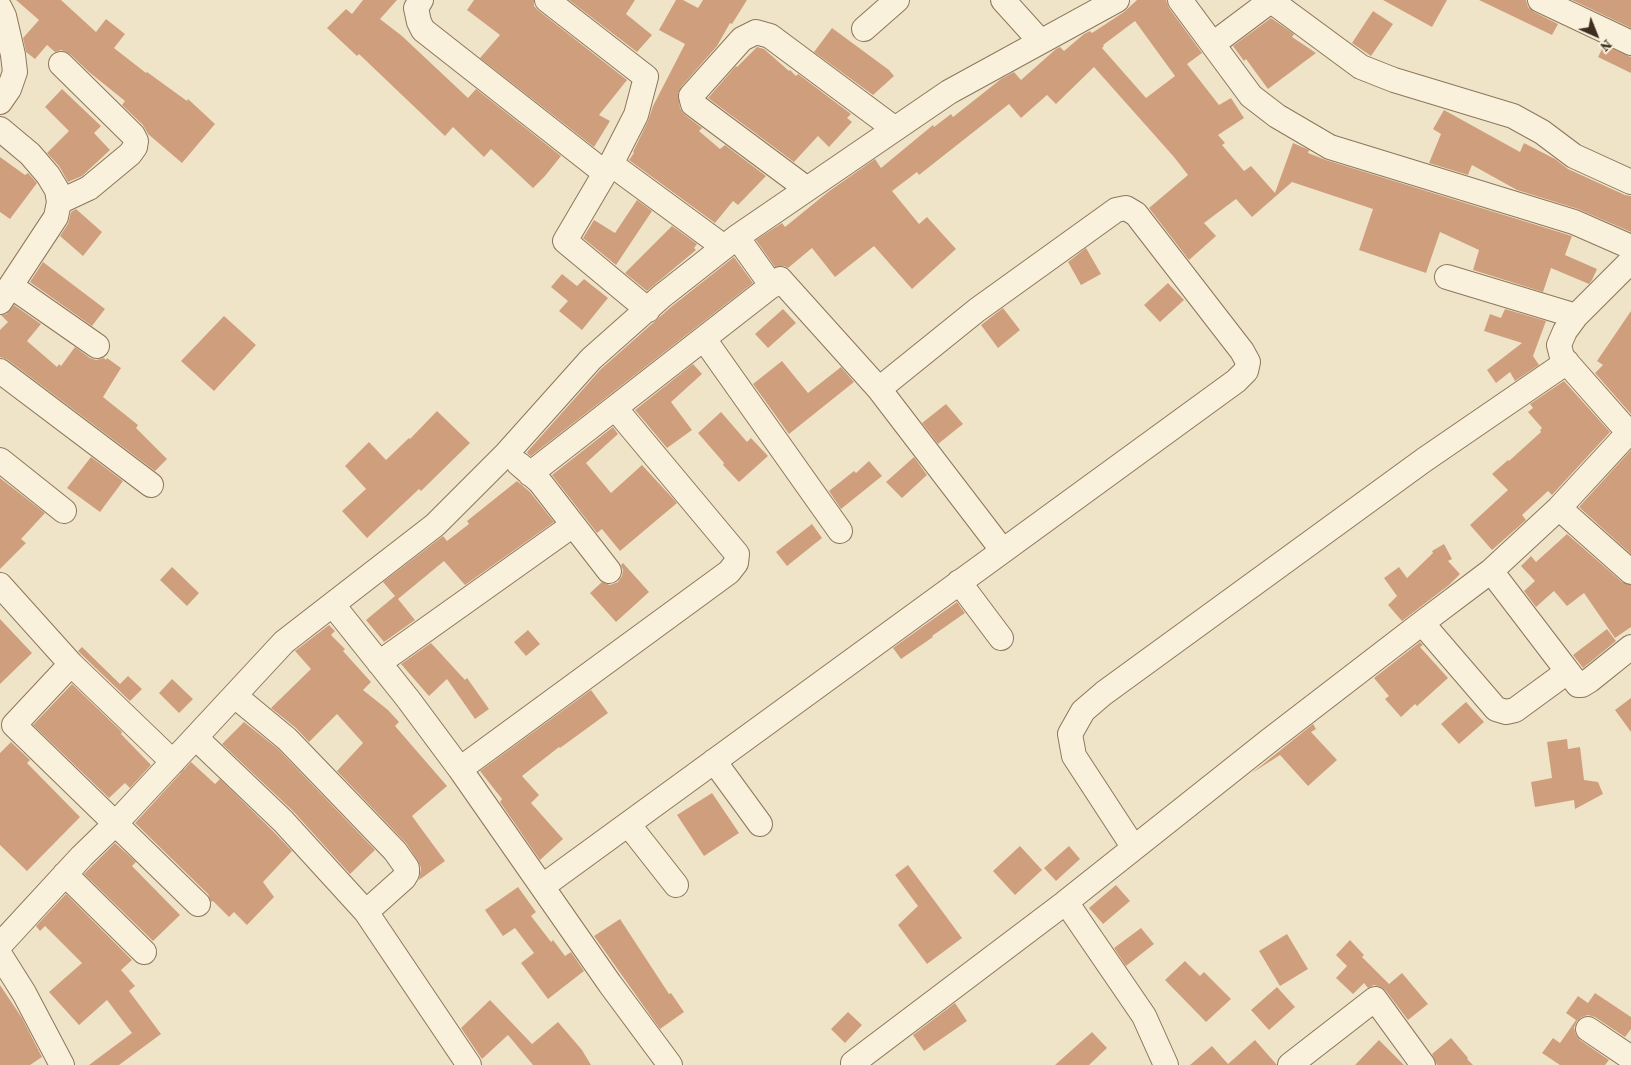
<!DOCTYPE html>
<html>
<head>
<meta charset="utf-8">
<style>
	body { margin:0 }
	#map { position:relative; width:1631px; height:1065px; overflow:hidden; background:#f0e4c8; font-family:"Source Serif 4",serif }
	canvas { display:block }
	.north { position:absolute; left:1571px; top:10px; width:50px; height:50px; -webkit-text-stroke:4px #f7eed8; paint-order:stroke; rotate:136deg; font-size:14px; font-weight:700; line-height:20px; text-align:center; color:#3d2e20 }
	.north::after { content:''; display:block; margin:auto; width:18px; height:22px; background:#3d2e20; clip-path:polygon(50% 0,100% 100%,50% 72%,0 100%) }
</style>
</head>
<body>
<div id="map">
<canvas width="1631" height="1065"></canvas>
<div class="north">N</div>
</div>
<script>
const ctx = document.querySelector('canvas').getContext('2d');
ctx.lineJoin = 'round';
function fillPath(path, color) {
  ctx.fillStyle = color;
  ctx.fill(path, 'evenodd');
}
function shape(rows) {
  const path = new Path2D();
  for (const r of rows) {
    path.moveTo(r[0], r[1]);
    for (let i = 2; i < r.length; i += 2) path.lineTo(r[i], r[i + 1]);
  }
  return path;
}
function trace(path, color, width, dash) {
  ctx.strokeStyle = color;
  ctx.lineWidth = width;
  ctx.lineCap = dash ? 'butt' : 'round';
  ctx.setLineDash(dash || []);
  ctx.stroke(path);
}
fillPath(shape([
	[16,0,61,0,96,32,106,19,125,34,114,48,146,73,147,72,187,101,188,99,215,124,182,163,148,134,143,125,122,105,125,101,89,72,70,54,61,50,55,52,47,45,35,59,26,52,23,38,39,20],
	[363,0,397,0,380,19,402,36,468,98,476,89,561,156,545,176,533,188,491,149,484,157,453,127,445,136,359,54,357,56,327,28,346,9,352,14],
	[474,0,534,0,534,6,539,11,627,80,599,115,610,121,594,147,480,58,500,35,467,10],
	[569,0,635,0,626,14,652,35,637,52],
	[676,0,683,0,698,8,703,0,747,0,732,24,730,23,717,46,681,87,678,93,680,108,685,115,702,128,699,131,720,149,725,145,766,176,738,205,733,201,715,223,629,160,634,153,633,152,648,121,653,106,685,44,659,30],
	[1137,0,1166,0,1169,8,1202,53,1187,64,1219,105,1231,98,1244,118,1218,135,1225,143,1222,145,1244,171,1251,166,1275,193,1293,143,1309,150,1308,153,1326,160,1572,236,1565,255,1597,269,1592,280,1589,284,1551,268,1543,292,1473,270,1479,250,1440,232,1426,273,1359,250,1373,209,1292,182,1252,217,1236,199,1204,223,1216,236,1189,260,1149,208,1188,175,1174,157,1094,67,1056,104,1047,95,1021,118,1009,104,919,175,917,172,892,191,919,224,927,217,956,249,912,289,874,246,835,277,812,248,788,268,784,266,775,267,756,240,782,223,785,227,828,192,875,159,881,168,933,125,934,127,951,114,953,117,1001,79,1014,72,1021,80,1056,49,1060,47,1064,51,1084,34,1090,31,1092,33,1124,12],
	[1135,21,1175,76,1146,98,1102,48,1104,46,1103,45],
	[1383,0,1447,0,1432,27],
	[1479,0,1526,0,1528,7,1534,12,1558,24,1552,35],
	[1572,0,1631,0,1631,28],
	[1373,11,1393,24,1371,56,1352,43],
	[1271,18,1294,34,1292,37,1316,53,1268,89,1246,59,1244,61,1233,46],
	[832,28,889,70,894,76,873,95,814,52],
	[1604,45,1631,57,1631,73,1598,57],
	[757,47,764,49,789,71,790,70,796,76,798,74,851,114,847,118,852,122,829,147,818,136,794,162,708,98,736,66,737,67],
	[62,89,101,126,94,133,110,150,82,176,68,182,59,166,47,153,69,131,45,107],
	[1444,110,1520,152,1524,143,1555,159,1568,169,1625,195,1631,196,1631,232,1578,209,1517,190,1472,165,1468,175,1429,163,1441,134,1433,129],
	[0,157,25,175,28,173,37,183,10,219,0,212],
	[637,200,652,211,616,265,583,238,594,220,615,233],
	[76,209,102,232,83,256,60,236,68,224,71,212],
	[672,226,697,244,694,248,696,250,647,291,625,273],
	[1086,248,1101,274,1081,285,1068,262],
	[734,257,753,283,531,456,529,455,527,452,601,369,671,307],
	[43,262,105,309,92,326,30,282],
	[562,274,577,286,584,279,608,298,582,330,559,311,568,301,551,287],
	[1168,283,1184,300,1160,322,1144,305],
	[14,305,41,324,27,341,57,367,59,364,61,366,75,347,90,358,96,360,104,358,106,360,107,358,121,368,103,397,138,425,136,428,167,459,155,471,8,360,0,357,0,330,8,322,1,315,7,314],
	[1003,308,1020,330,998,348,981,325],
	[783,309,796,323,768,348,755,334],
	[1505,309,1546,321,1533,356,1539,365,1515,381,1510,372,1496,383,1487,370,1522,343,1484,331,1490,314,1501,318],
	[1631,311,1631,414,1595,373,1603,365,1597,361],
	[224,316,256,345,214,391,181,361],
	[782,361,808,393,841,367,854,382,789,434,753,384],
	[693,364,702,374,671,402,692,430,667,448,635,410],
	[1564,381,1610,432,1552,495,1548,491,1522,515,1526,520,1492,550,1470,525,1508,490,1492,474,1508,460,1509,461,1541,432,1540,430,1542,428,1528,412,1533,408,1530,404],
	[946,404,963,424,938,444,922,423],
	[437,411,470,443,421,491,419,489,367,538,342,511,366,489,345,466,369,442,386,460,409,438,410,439],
	[721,412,747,442,751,438,768,456,739,482,723,465,724,463,698,433],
	[613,427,618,434,586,463,611,493,642,465,677,503,620,551,602,529,597,533,552,475],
	[1631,450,1631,554,1579,507],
	[91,457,123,481,100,512,67,488],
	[914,457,927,475,902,498,886,482],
	[869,461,882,476,841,509,829,491,854,471,856,473],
	[0,478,45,513,21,539,26,543,0,569],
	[517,481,530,492,554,522,465,585,444,561,398,599,415,620,384,642,366,620,395,596,383,582,443,536,447,541,469,524,467,521],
	[812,524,822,538,787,566,776,552],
	[1567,534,1622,582,1631,585,1631,627,1615,638,1584,593,1567,606,1554,591,1536,607,1524,591,1535,581,1521,566,1531,556,1536,562],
	[1444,544,1452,559,1448,561,1460,574,1449,585,1402,621,1388,605,1397,596,1384,578,1399,567,1407,578,1433,553,1432,551],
	[623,563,649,592,616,622,590,593,602,582,610,585,618,582,622,576,623,570,621,565],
	[172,567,199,593,187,606,160,580],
	[957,602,965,613,932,636,933,637,901,659,893,648],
	[0,619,32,653,0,684],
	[329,625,335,631,331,635,345,649,343,651,371,682,363,690,388,710,399,722,395,726,447,786,412,816,445,861,419,880,421,868,418,861,406,843,337,771,363,743,337,714,309,742,296,728,271,708,311,669,295,651],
	[1607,629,1616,641,1583,668,1573,655],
	[528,630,540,644,526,656,514,642],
	[1420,642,1423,645,1420,647,1448,678,1417,706,1415,704,1401,717,1385,699,1389,696,1374,678],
	[431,643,465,680,467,678,489,709,475,719,447,679,429,696,401,664],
	[82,647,120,684,128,676,142,689,130,701,78,651],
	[172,679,193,699,179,713,159,693],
	[72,684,122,732,121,734,151,765,130,788,125,783,109,798,33,725],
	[591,690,608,713,560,748,559,747,522,776,539,795,531,803,563,839,540,860,500,802,502,799,480,771],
	[1631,698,1631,732,1615,710],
	[1466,702,1484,722,1459,744,1441,724],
	[244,722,278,749,375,850,350,874,293,811,222,744],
	[1313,724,1316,729,1311,732,1337,760,1308,786,1280,755,1252,773],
	[1567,739,1568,749,1580,747,1584,780,1598,782,1603,794,1575,809,1574,800,1535,807,1531,782,1552,778,1547,742],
	[11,742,30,760,27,763,80,817,27,871,0,845,0,753],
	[191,762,215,784,220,779,273,831,292,851,263,882,274,897,247,925,234,912,229,917,213,901,211,902,208,894,135,823],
	[712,793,739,833,704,856,677,815],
	[115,843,136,862,132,866,180,915,153,941,84,874],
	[1020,846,1042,870,1015,895,993,871],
	[1069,846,1080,859,1056,881,1044,868],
	[908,865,962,938,927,964,898,925,918,906,895,875],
	[1116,885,1130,901,1103,924,1089,908],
	[518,887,536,912,531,916,551,942,553,940,565,956,571,952,584,971,548,999,521,963,534,953,515,928,503,936,485,910],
	[66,894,132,960,121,970,135,986,129,991,161,1034,119,1065,89,1065,132,1033,107,1000,79,1025,49,992,82,963,45,926,40,931,36,926],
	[620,919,669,994,671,993,684,1012,660,1029,594,936],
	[1141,928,1154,944,1126,966,1114,948],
	[1287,934,1308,969,1280,986,1259,951],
	[1350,940,1364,955,1362,957,1389,984,1402,973,1428,1004,1408,1020,1386,991,1381,987,1374,985,1368,988,1364,983,1353,994,1336,978,1347,966,1336,955],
	[1185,961,1200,976,1204,972,1231,999,1206,1022,1165,980],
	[0,985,22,1018,42,1057,30,1065,0,1065],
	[1277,987,1295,1007,1269,1030,1251,1010],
	[1595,993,1631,1017,1631,1029,1625,1037,1595,1017,1588,1015,1582,1017,1577,1021,1574,1028,1576,1035,1580,1040,1609,1060,1605,1065,1560,1065,1542,1053,1553,1038,1560,1043,1576,1020,1566,1013,1578,996,1588,1003],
	[490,1000,532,1044,558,1022,582,1050,591,1065,533,1065,508,1035,482,1059,461,1028],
	[955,1003,967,1021,924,1051,913,1035],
	[848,1012,862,1025,845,1043,831,1029],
	[1092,1032,1107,1048,1089,1065,1055,1065],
	[1451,1038,1468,1058,1467,1059,1473,1065,1437,1065,1432,1054],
	[1255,1040,1277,1065,1190,1065,1212,1046,1228,1064],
	[1379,1040,1404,1065,1355,1065]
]), '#cf9f7d');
const minor = shape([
	[421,0,416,8,419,22,423,30,605,173,611,164],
	[547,0,646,77,636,115,611,164,724,247],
	[1003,0,1040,41],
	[1180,0,1251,96,1277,116,1330,147,1574,222,1631,247],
	[1540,0,1631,43],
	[0,8,4,16,13,55,15,72,9,89,0,102],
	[864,29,897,0],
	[1213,44,1265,5,1272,3,1277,5,1361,67,1394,80,1513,116,1542,132,1574,156,1631,182],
	[0,129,30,154,48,175,57,190,59,202,56,217,0,302],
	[605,173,565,241,648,310],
	[807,189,705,113,693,104,691,96,742,39,756,32,770,36,895,129],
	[59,202,89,188,130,154,135,147,136,141,133,135,61,64],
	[737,237,772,286],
	[1447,277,1576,316],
	[11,286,97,346],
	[704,339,840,531],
	[0,371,151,485],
	[1629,433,1562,357,1559,345,1565,331,1576,316,1631,261],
	[0,460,64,511],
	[519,464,540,482,609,571],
	[530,474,780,279,879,389,1003,551],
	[1559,508,1631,572],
	[1491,571,1578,685,1582,685,1590,680,1631,647],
	[959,582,1001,638],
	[0,585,71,664],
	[333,605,408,699,460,769,610,984,670,1065],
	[1422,623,1496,709,1506,712,1515,710,1567,672],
	[379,663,573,525],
	[235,696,287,739,395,851,407,868,407,873,404,878,366,912],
	[196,738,283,821,366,912,469,1065],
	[714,761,760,824],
	[173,762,71,664,14,725,198,904],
	[460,769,729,572,736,563,737,554,615,408],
	[628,824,676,885],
	[1134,848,1074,756,1070,734,1083,711,1104,693,1424,460,1567,362],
	[65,874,144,952],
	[543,886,1236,381,1246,371,1248,362,1242,351,1136,214,1126,208,1116,210,977,310,879,389],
	[0,945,82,856,115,824,284,642,435,525,506,454,591,359,662,296,737,237,949,92,1117,0],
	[0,955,24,993,62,1065],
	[1588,1029,1631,1058],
	[853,1063,1066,902],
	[1166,1065,1144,1016,1066,902,1270,740,1422,623,1491,571,1559,508,1631,430],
	[1290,1065,1375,999,1423,1065]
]);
trace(minor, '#8d765c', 26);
trace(minor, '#faf1dc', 24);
</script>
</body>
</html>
